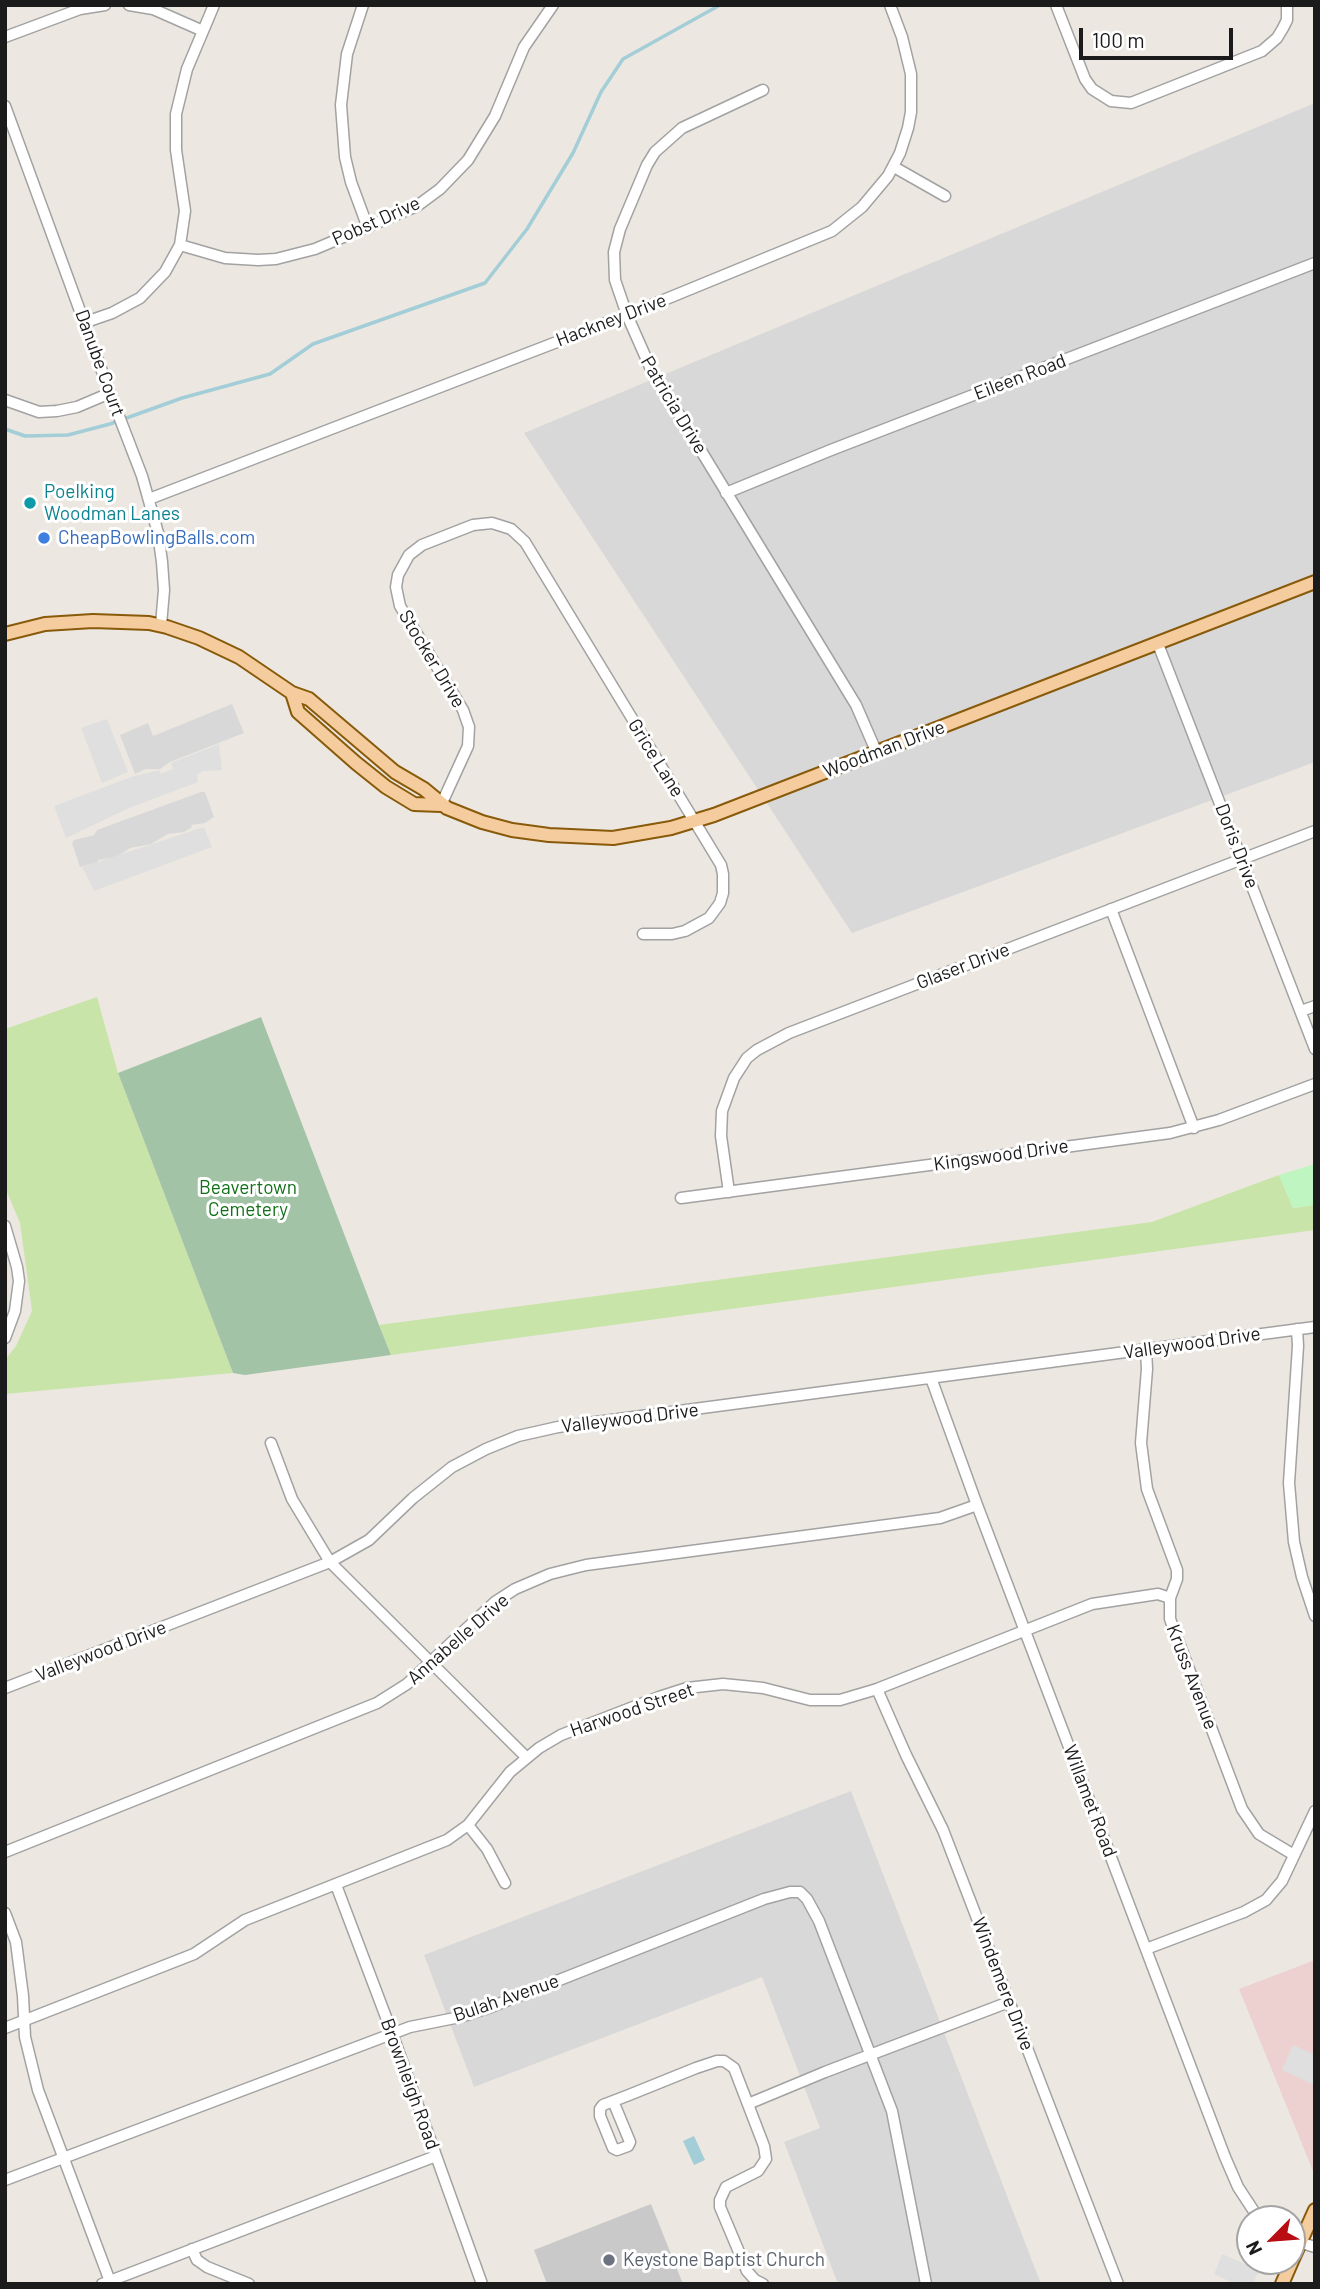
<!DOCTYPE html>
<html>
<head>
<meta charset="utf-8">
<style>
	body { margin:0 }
	#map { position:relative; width:1320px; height:2289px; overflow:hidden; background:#ece8e1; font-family:Barlow,sans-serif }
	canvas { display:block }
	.frame { position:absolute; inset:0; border:7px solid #1b1b1b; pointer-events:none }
	.north { position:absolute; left:1236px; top:2205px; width:70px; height:70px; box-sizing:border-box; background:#fff; border:2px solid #a4a4a4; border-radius:50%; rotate:245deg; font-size:19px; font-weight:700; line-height:28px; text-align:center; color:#1b1b1b }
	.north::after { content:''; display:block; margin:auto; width:24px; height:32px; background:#b80d13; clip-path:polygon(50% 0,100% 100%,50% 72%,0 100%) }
	.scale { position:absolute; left:1079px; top:28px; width:154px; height:32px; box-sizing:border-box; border:4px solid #1b1b1b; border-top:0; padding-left:9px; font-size:21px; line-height:24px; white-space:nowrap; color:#1b1b1b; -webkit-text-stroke:5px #fff; paint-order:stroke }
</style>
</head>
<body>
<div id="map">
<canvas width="1320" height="2289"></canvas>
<div class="frame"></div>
<div class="north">N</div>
<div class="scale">100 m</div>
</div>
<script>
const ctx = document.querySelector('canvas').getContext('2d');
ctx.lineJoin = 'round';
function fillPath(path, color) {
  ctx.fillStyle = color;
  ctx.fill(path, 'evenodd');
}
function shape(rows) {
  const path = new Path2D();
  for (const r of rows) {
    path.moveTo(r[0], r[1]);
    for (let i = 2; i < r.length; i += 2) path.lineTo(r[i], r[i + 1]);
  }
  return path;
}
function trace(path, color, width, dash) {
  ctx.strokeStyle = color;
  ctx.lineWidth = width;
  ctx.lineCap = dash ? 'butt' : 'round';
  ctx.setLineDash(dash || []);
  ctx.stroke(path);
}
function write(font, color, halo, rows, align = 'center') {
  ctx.font = font + ' Barlow,sans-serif';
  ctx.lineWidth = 6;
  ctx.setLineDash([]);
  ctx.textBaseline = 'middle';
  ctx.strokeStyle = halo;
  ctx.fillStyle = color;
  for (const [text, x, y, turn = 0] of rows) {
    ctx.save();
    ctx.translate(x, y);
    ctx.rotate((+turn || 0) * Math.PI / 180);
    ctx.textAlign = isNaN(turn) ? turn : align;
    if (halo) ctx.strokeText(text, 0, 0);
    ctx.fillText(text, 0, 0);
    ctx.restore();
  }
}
fillPath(shape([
	[1315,103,1315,762,852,933,524,433],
	[232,704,244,733,170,762,160,769,146,769,135,774,120,735,148,723,153,736],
	[201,792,205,792,214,817,205,823,191,825,192,827,184,832,168,834,151,844,130,848,117,857,103,859,98,860,98,862,80,867,72,843,74,840,94,835,97,830],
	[851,1791,1041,2284,838,2284,784,2142,820,2128,762,1977,474,2087,424,1955]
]), '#d9d8d8');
fillPath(shape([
	[1315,1960,1315,2176,1239,1989]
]), '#ecd1d0');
fillPath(shape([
	[651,2204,683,2284,547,2284,534,2250]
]), '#c9c9c9');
fillPath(shape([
	[97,997,118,1073,233,1373,5,1394,5,1360,16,1346,32,1311,20,1223,5,1187,5,1029],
	[1279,1175,1293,1208,1315,1205,1315,1230,391,1355,379,1325,1152,1222]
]), '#c8e4a9');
fillPath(shape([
	[261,1017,379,1325,391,1355,245,1375,233,1373,118,1073]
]), '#a3c3a7');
fillPath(shape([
	[1315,1164,1315,1205,1293,1208,1279,1175]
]), '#bff5c1');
fillPath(shape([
	[107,719,128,772,102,783,81,728],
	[219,744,222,770,203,771,197,775,198,782,129,808,66,838,54,806,131,777,159,770,161,774,173,769,171,763],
	[204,827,212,847,94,891,82,867],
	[1293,2045,1315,2055,1315,2085,1282,2070],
	[1222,2254,1259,2270,1253,2284,1235,2284,1214,2274]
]), '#dfdfdf');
fillPath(shape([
	[694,2136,705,2160,694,2165,683,2141]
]), '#a3cdd7');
trace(shape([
	[5,429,25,436,68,435,110,424,182,398,270,374,313,344,485,283,527,229,573,153,601,92,623,59,720,5]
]), '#a3cdd7', 3.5);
const minor = shape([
	[129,5,153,9,203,31],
	[363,5,347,54,341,105,345,157,351,182,368,228],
	[1056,5,1085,79,1092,89,1111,101,1131,103,1262,51,1277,38,1283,28,1287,20,1287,5],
	[5,37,80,9,105,5],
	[763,90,682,128,655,152,647,165,620,229,614,252,615,280,627,315,650,367,856,705,876,751],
	[5,106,110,393,142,476,158,533,162,562,164,590,161,625],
	[894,167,945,196],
	[180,245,225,258,258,260,276,259,315,249,417,206,440,189,468,160,495,116,524,47,553,5],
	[86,322,112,313,140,298,165,272,180,245,185,211,176,150,176,114,187,69,214,5],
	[5,400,39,412,57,411,77,407,110,393],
	[726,493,831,450,1315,263],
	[149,499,627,315,832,231,862,207,888,176,900,153,908,128,911,112,911,74,902,37,890,5],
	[1158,644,1315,1049],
	[441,805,468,746,469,727,463,710,400,606,396,587,398,575,409,555,422,545,473,525,492,523,511,529,525,542,721,865,723,874,723,893,720,903,709,918,685,931,672,934,643,934],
	[1111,909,1194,1128],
	[1301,1011,1315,1006],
	[729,1192,721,1136,722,1111,734,1078,747,1058,757,1050,789,1033,1315,831],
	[681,1198,1170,1133,1219,1120,1315,1084],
	[5,1226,17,1267,19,1281,15,1311,5,1338],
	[1297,1329,1298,1346,1289,1483,1294,1542,1302,1577,1315,1616],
	[1146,1350,1147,1369,1141,1443,1147,1489,1177,1570,1177,1579,1170,1598,1170,1619,1242,1809,1259,1834,1294,1855],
	[931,1378,977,1505,1225,2157,1238,2187,1259,2219],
	[271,1443,292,1499,330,1562,526,1757],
	[5,1688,330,1562,369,1540,413,1498,452,1467,486,1449,518,1436,558,1427,1315,1327],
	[877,1689,906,1755,943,1830,1118,2284],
	[468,1825,487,1849,505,1883],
	[5,1852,377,1703,407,1684,495,1602,515,1589,550,1574,586,1565,940,1518,977,1505],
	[336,1885,392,2033,482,2284],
	[5,1913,16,1942,23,1996,25,2037,38,2090,111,2284],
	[1146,1949,1244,1912,1266,1900,1282,1881,1315,1811],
	[5,2028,194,1954,245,1920,447,1840,468,1825,510,1772,539,1748,561,1735,659,1697,687,1688,723,1684,763,1688,810,1700,840,1700,877,1689,1092,1604,1158,1594,1170,1598],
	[613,2101,630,2142,628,2146,617,2150,613,2148,600,2116,600,2109,603,2105,629,2095,696,2068,717,2061,724,2061,734,2068,764,2146,766,2159,758,2171,726,2187,720,2200,720,2207,747,2271,755,2280,763,2284],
	[748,2104,825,2072,1009,2002],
	[5,2180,410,2027,460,2017,491,2007,764,1899,790,1892,800,1892,807,1899,819,1921,892,2111,926,2284],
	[1292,2240,1315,2247],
	[192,2249,197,2260,207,2267,249,2284],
	[102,2284,436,2156]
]);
const major = shape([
	[5,634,45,624,93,621,149,623,167,627,199,638,239,657,292,693,309,699,395,772,424,789,447,808,482,822,512,830,549,835,613,838,671,828,714,815,1315,582],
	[292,693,298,712,356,763,386,787,414,804,441,805],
	[1292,2261,1315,2210],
	[1282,2284,1292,2261]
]);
trace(minor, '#a2a2a2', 13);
trace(major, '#885a0a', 16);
trace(minor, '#fff', 10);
trace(major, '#f5cc9d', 12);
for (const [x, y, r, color] of [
	[30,503,7,"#0f9aa8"],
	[44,538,7,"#3f7fe0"],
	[609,2260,7,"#6b7280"]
]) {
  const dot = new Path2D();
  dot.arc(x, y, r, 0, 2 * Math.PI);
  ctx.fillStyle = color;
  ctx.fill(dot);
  trace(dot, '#fff', 2.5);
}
write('19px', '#1b1b1b', '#fff', [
	["Pobst Drive",376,221,-24],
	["Hackney Drive",611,320,-21],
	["Danube Court",100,363,70],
	["Eileen Road",1020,377,-21],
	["Patricia Drive",674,405,59],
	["Stocker Drive",432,659,59],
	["Woodman Drive",884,749,-21],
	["Grice Lane",656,758,58],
	["Doris Drive",1237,846,69],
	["Glaser Drive",963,966,-21],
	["Kingswood Drive",1001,1155,-8],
	["Valleywood Drive",1192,1343,-8],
	["Valleywood Drive",630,1418,-7],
	["Annabelle Drive",458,1639,-41],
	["Valleywood Drive",101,1651,-21],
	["Kruss Avenue",1192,1677,69],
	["Harwood Street",632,1710,-19],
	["Willamet Road",1090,1801,69],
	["Windemere Drive",1003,1984,69],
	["Bulah Avenue",506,1998,-19],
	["Brownleigh Road",410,2084,70]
]);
write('19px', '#0d838f', '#fff', [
	["Poelking",44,492],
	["Woodman Lanes",44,514]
], 'left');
write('19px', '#366cbe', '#fff', [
	["CheapBowlingBalls.com",58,538]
], 'left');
write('19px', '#127017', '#fff', [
	["Beavertown",248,1188],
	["Cemetery",248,1210]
]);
write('19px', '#5b616d', '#fff', [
	["Keystone Baptist Church",623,2260]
], 'left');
</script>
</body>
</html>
